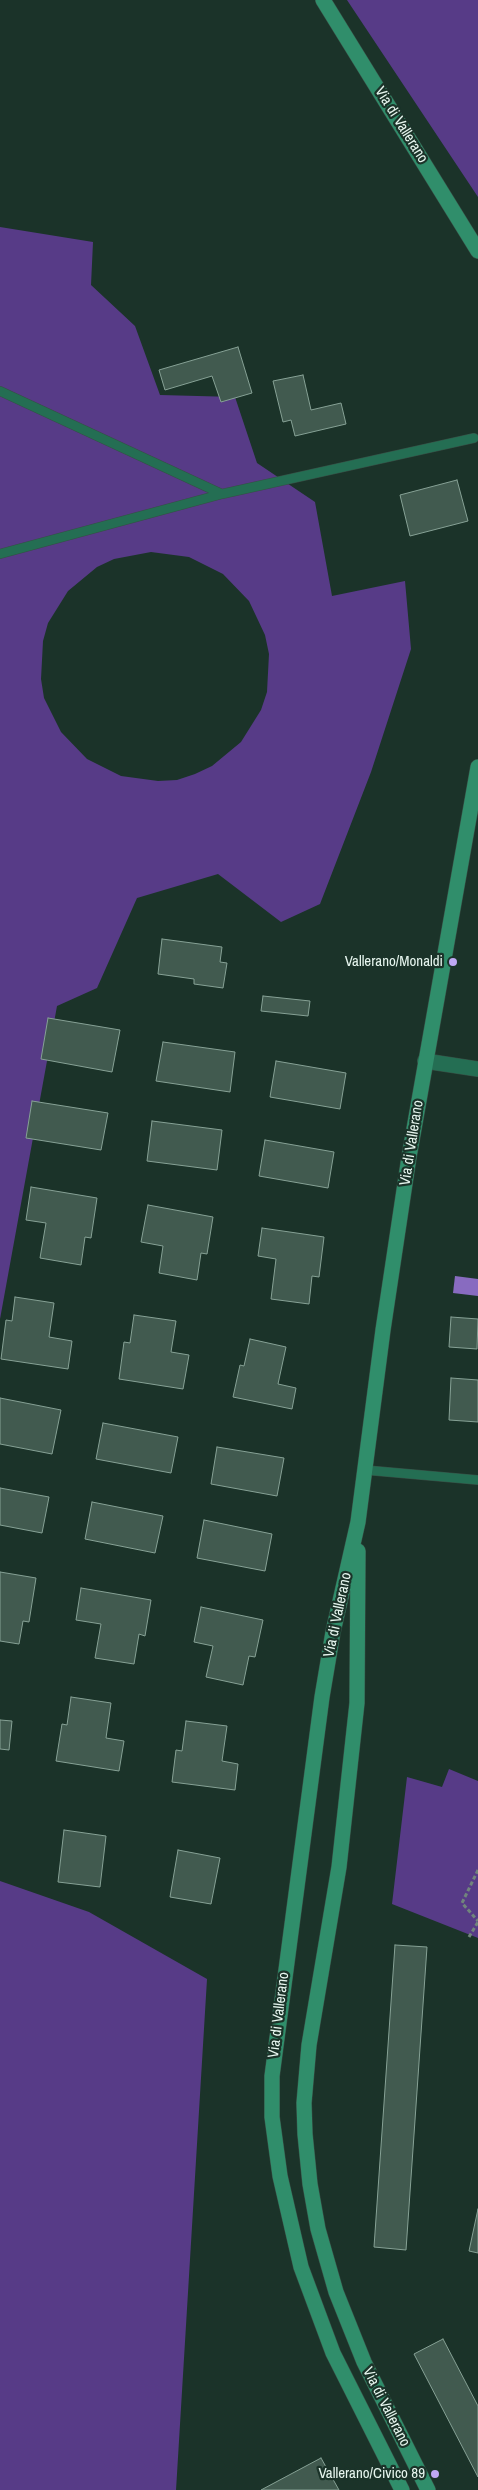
<!DOCTYPE html>
<html>
<head>
<meta charset="utf-8">
<style>
	body { margin:0 }
	canvas { display:block; background:#1b3329 }
</style>
</head>
<body>
<canvas width="478" height="2490"></canvas>
<script>
const ctx = document.querySelector('canvas').getContext('2d');
ctx.lineJoin = 'round';
function fillPath(path, color) {
  ctx.fillStyle = color;
  ctx.fill(path, 'evenodd');
}
function shape(rows) {
  const path = new Path2D();
  for (const r of rows) {
    path.moveTo(r[0], r[1]);
    for (let i = 2; i < r.length; i += 2) path.lineTo(r[i], r[i + 1]);
  }
  return path;
}
function trace(path, color, width, dash) {
  ctx.strokeStyle = color;
  ctx.lineWidth = width;
  ctx.lineCap = dash ? 'butt' : 'round';
  ctx.setLineDash(dash || []);
  ctx.stroke(path);
}
function write(font, color, halo, rows, align = 'center') {
  ctx.font = font + ' "Archivo Narrow",sans-serif';
  ctx.lineWidth = 4.5;
  ctx.setLineDash([]);
  ctx.textBaseline = 'middle';
  ctx.strokeStyle = halo;
  ctx.fillStyle = color;
  for (const [text, x, y, turn = 0] of rows) {
    ctx.save();
    ctx.translate(x, y);
    ctx.rotate((+turn || 0) * Math.PI / 180);
    ctx.textAlign = isNaN(turn) ? turn : align;
    if (halo) ctx.strokeText(text, 0, 0);
    ctx.fillText(text, 0, 0);
    ctx.restore();
  }
}
fillPath(shape([
	[347,0,478,0,478,197],
	[0,227,93,242,91,285,135,326,160,395,235,397,257,463,315,502,332,596,405,581,411,649,371,772,320,904,281,922,218,874,137,898,97,988,57,1006,0,1319],
	[151,552,189,557,223,574,249,601,265,635,269,654,267,692,261,710,241,742,212,766,195,774,177,780,158,781,121,776,87,759,61,732,44,698,41,679,43,641,48,623,68,591,97,567,114,559],
	[449,1769,478,1781,478,1938,392,1904,407,1777,442,1787],
	[0,1881,89,1912,207,1979,176,2490,0,2490]
]), '#573b87');
fillPath(shape([
	[455,1276,478,1279,478,1296,453,1293]
]), '#886bc0');
const building = shape([
	[238,347,252,393,221,402,212,376,165,390,159,370,238,347],
	[303,375,311,410,341,403,346,424,295,436,291,420,283,422,273,381,303,375],
	[457,480,468,521,410,536,400,495,457,480],
	[162,939,222,947,220,962,227,963,223,988,194,984,194,979,158,974,162,939],
	[263,996,310,1001,308,1016,261,1011,263,996],
	[48,1018,120,1030,112,1072,41,1059,48,1018],
	[163,1042,235,1052,230,1092,156,1081,163,1042],
	[276,1061,346,1073,340,1109,270,1097,276,1061],
	[32,1101,108,1113,101,1150,26,1138,32,1101],
	[152,1121,222,1130,217,1170,147,1161,152,1121],
	[265,1140,334,1152,328,1188,259,1176,265,1140],
	[31,1187,97,1198,91,1238,85,1237,81,1265,40,1258,46,1223,26,1220,31,1187],
	[148,1205,213,1217,207,1254,201,1253,197,1280,159,1273,163,1246,141,1242,148,1205],
	[262,1228,324,1237,319,1277,312,1276,309,1304,271,1299,276,1259,258,1256,262,1228],
	[15,1297,54,1303,49,1337,72,1341,68,1369,1,1359,6,1320,12,1321,15,1297],
	[134,1315,176,1321,171,1352,189,1355,183,1389,119,1379,124,1342,130,1343,134,1315],
	[451,1317,478,1319,477,1349,449,1347,451,1317],
	[250,1339,286,1347,278,1384,296,1388,292,1409,233,1397,240,1365,244,1366,250,1339],
	[451,1378,478,1380,478,1422,449,1420,451,1378],
	[0,1398,61,1410,52,1454,0,1444,0,1398],
	[103,1423,178,1437,171,1473,96,1459,103,1423],
	[217,1447,284,1458,277,1496,211,1484,217,1447],
	[0,1488,49,1497,42,1533,0,1525,0,1488],
	[92,1502,163,1516,155,1553,85,1539,92,1502],
	[204,1520,272,1534,265,1571,197,1558,204,1520],
	[0,1572,36,1578,29,1622,23,1621,19,1644,0,1641,0,1572],
	[81,1588,151,1600,145,1636,139,1634,134,1664,95,1658,101,1624,76,1620,81,1588],
	[201,1607,263,1620,255,1657,249,1656,243,1685,206,1677,213,1646,194,1642,201,1607],
	[71,1697,111,1703,106,1738,124,1741,119,1771,56,1761,62,1724,67,1725,71,1697],
	[0,1720,12,1721,9,1750,0,1749,0,1720],
	[186,1721,227,1726,222,1761,238,1764,235,1790,172,1782,176,1750,182,1751,186,1721],
	[64,1830,106,1836,100,1887,58,1882,64,1830],
	[178,1850,220,1858,211,1904,170,1897,178,1850],
	[395,1945,427,1947,406,2250,374,2247,395,1945],
	[478,2209,478,2253,469,2251,478,2209],
	[443,2339,478,2406,478,2477,414,2354,443,2339],
	[321,2458,339,2490,261,2490,321,2458]
]);
fillPath(building, '#415a4f');
trace(building, '#86a195', 1);
const lane = shape([
	[0,391,222,494],
	[0,554,222,494,474,438],
	[365,1470,478,1480]
]);
const street = shape([
	[425,1061,478,1069]
]);
const secondary = shape([
	[323,0,478,251],
	[358,1551,357,1703,339,1867,309,2045,304,2103,305,2134,310,2184,318,2229,336,2292,364,2362,428,2490],
	[402,2490,333,2353,301,2267,280,2176,272,2117,272,2076,322,1697,333,1632,358,1522,383,1330,409,1157,478,767]
]);
trace(lane, '#384e45', 10);
trace(street, '#384e45', 16);
trace(secondary, '#384e45', 16);
trace(shape([
	[478,1870,462,1903,478,1921],
	[469,1937,478,1922]
]), '#71857c', 3, [4, 2.5]);
trace(lane, '#246e53', 9);
trace(street, '#246e53', 15);
trace(secondary, '#308e6b', 15);
for (const [x, y, r, color] of [
	[453,962,5,"#bfa8f4"],
	[435,2474,5,"#bfa8f4"]
]) {
  const dot = new Path2D();
  dot.arc(x, y, r, 0, 2 * Math.PI);
  ctx.fillStyle = color;
  ctx.fill(dot);
  trace(dot, '#1b3329', 2);
}
write('15px', '#e7f6ef', '#1b3329', [
	["Via di Vallerano",401,125,58],
	["Via di Vallerano",412,1143,-81],
	["Via di Vallerano",338,1615,-78],
	["Via di Vallerano",279,2015,-83],
	["Via di Vallerano",386,2407,63]
]);
write('15px', '#e7f6ef', '#1b3329', [
	["Vallerano/Monaldi",443,962],
	["Vallerano/Civico 89",425,2474]
], 'right');
</script>
</body>
</html>
